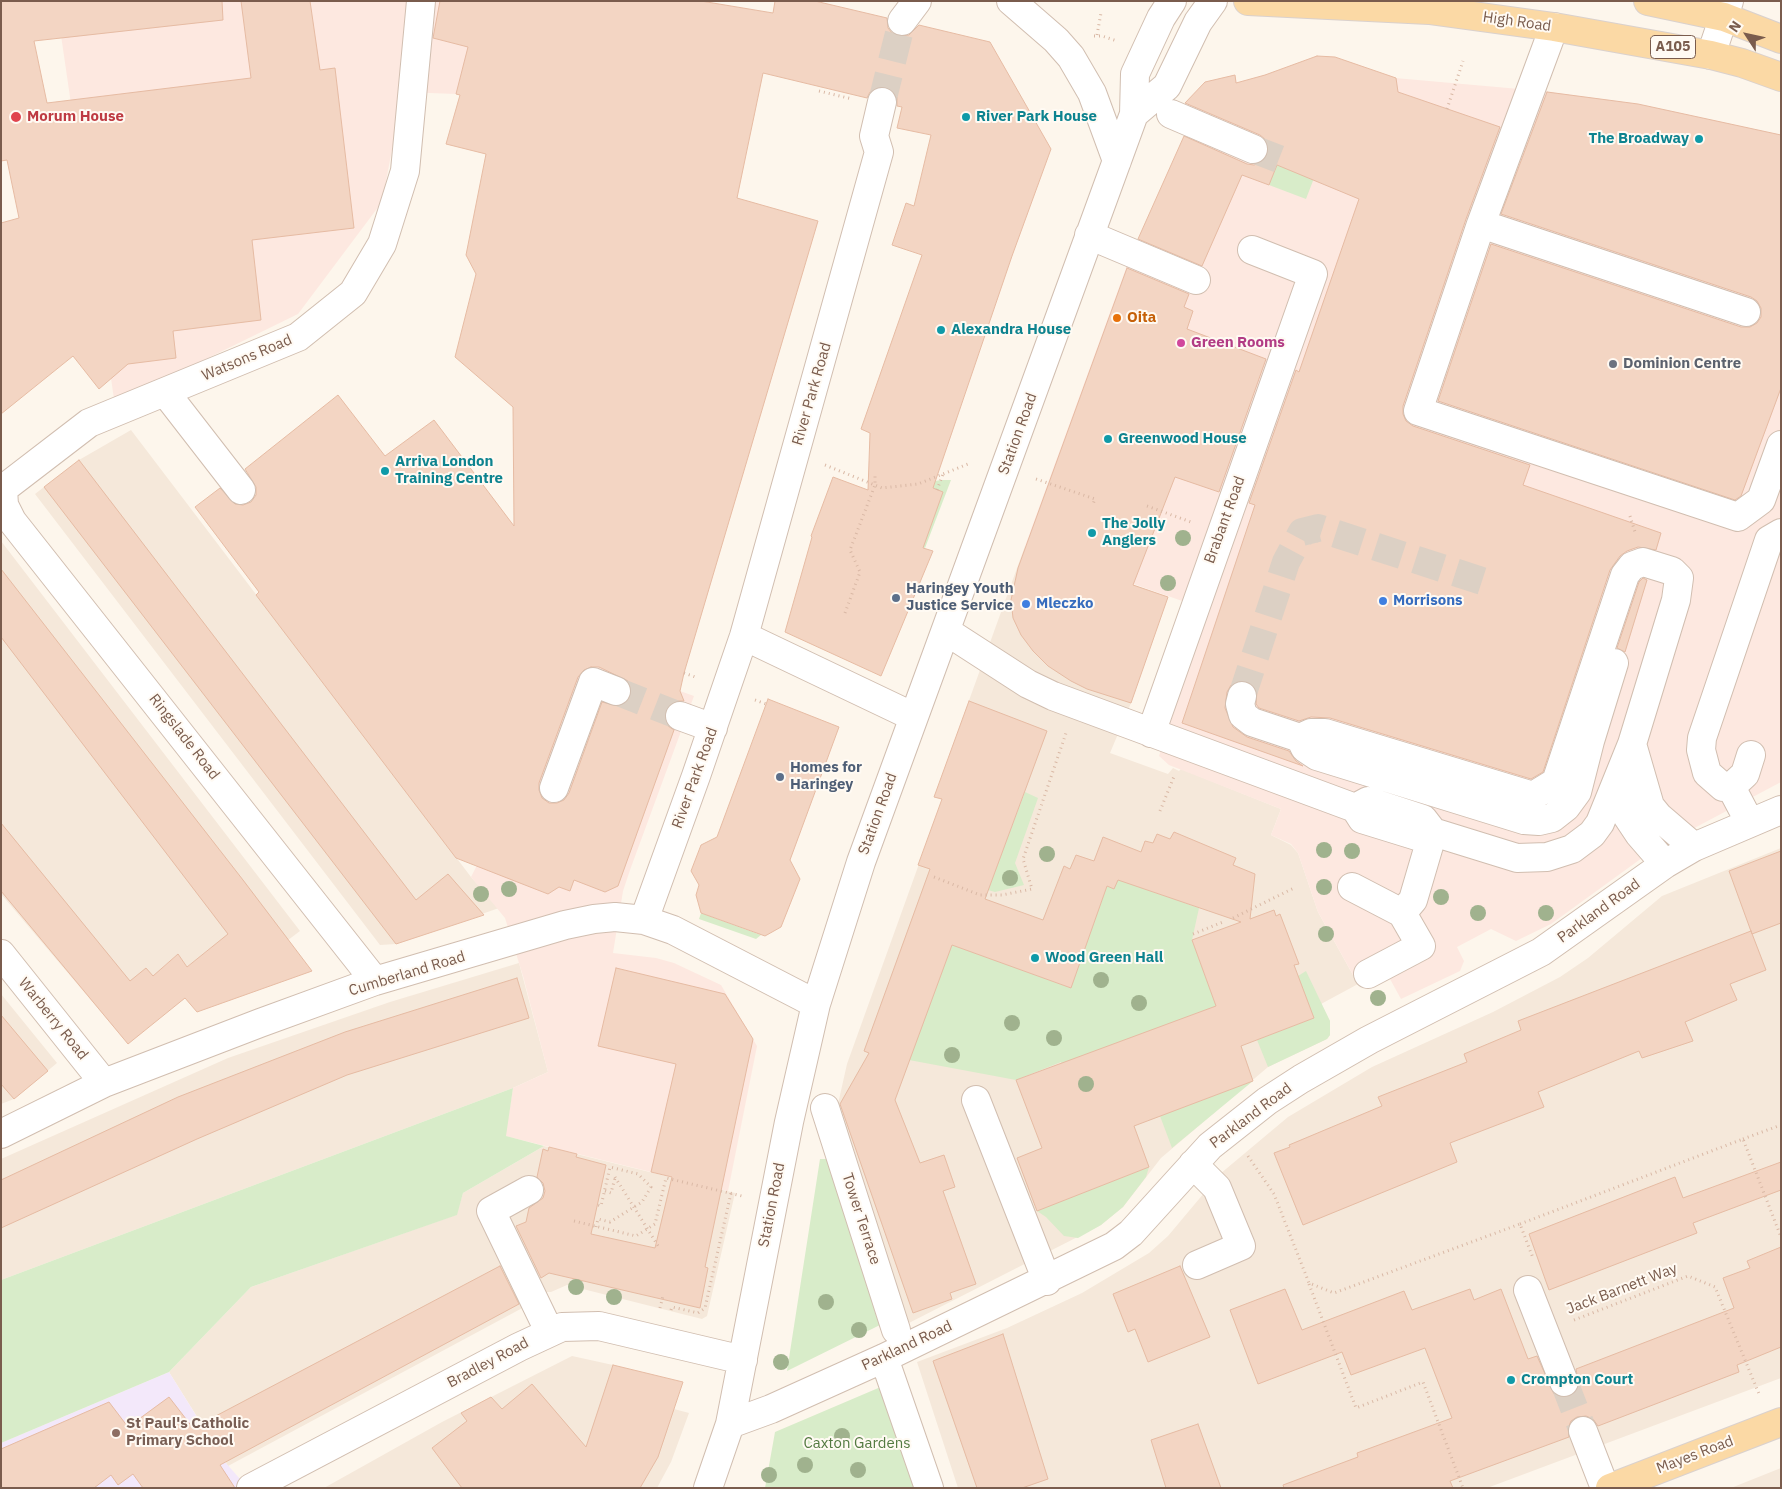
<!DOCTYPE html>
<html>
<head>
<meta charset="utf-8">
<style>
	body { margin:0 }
	#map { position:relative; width:1782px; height:1489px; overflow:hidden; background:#fdf6ec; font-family:"IBM Plex Sans",sans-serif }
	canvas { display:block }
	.frame { position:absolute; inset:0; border:2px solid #7a5c4d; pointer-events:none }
	.north { position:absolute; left:1722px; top:10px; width:50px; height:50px; -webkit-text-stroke:4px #fffaf3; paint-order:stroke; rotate:305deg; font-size:14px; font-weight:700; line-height:20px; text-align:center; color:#7a5c4d }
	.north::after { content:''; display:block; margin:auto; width:18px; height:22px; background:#7a5c4d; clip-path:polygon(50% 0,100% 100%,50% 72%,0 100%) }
</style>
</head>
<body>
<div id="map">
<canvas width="1782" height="1489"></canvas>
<div class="frame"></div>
<div class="north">N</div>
</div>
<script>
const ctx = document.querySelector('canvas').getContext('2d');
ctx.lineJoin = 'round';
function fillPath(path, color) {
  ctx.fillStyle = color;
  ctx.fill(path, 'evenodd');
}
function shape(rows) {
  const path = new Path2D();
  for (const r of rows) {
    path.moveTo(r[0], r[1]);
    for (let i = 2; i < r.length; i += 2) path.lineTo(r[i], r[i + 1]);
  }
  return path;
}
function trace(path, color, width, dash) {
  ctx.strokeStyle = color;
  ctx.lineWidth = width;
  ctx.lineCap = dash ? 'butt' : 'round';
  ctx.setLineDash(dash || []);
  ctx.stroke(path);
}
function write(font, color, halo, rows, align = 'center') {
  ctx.font = font + ' "IBM Plex Sans",sans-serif';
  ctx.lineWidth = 4;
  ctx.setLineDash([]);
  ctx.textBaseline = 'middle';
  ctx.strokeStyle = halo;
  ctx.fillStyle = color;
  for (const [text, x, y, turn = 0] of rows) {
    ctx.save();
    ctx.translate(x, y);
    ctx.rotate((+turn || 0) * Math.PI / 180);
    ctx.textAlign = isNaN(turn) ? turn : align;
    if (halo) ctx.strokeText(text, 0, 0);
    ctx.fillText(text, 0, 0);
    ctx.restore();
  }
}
fillPath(shape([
	[131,430,471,877,499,908,396,944,380,945,35,494,79,460],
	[1,541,300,931,238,978,214,946,187,967,178,954,160,970,172,985,160,1017,128,1044,1,894],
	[1025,546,1168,597,1131,703,1110,753,1168,774,1173,768,1179,771,1181,769,1281,809,1271,835,1291,845,1298,853,1318,912,1358,984,1321,1004,1330,1021,1330,1035,1327,1039,1268,1067,1161,1158,1123,1207,1101,1225,903,1326,838,1104,847,1064,942,800,934,797],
	[1781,848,1781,1378,1487,1488,958,1488,917,1362,1007,1328,1082,1293,1149,1253,1168,1236,1220,1174,1288,1117,1372,1067,1493,1012,1560,977,1588,958,1662,896],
	[519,963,548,1072,513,1088,1,1280,1,1159,228,1058,390,1002],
	[1,994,57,1063,14,1099,1,1104],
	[544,1146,735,1193,707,1316,702,1319,567,1285,551,1292,544,1292,541,1298,228,1466,169,1372,251,1287,456,1215,463,1193],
	[572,1356,613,1365,674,1409,689,1413,671,1462,657,1488,324,1488,442,1422],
	[1781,1468,1781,1488,1731,1488]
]), '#f5e8da');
fillPath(shape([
	[56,1,577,1,518,110,456,94,403,92,382,202,298,314,204,360,114,399],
	[1317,56,1335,57,1395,78,1542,91,1638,104,1781,135,1781,782,1653,850,1551,924,1516,941,1491,929,1457,947,1464,961,1460,971,1401,999,1385,970,1358,984,1318,912,1298,853,1291,844,1271,835,1281,809,1169,765,1159,756,1208,610,1025,546,1129,260,1189,125,1178,111,1205,82,1235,75,1237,83,1265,75],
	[589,643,680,691,694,696,630,870,623,891,613,953,656,958,674,963,721,985,757,1046,728,1191,505,1136,513,1088,548,1072,523,976,505,918,471,877]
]), '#fde8e0');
fillPath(shape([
	[169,1372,225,1462,248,1488,1,1488,1,1443]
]), '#f3e8fa');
fillPath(shape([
	[1324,152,1306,199,1269,185,1279,159],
	[941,480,951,480,925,548,902,539,929,482],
	[1025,792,1038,798,1015,863,1024,885,995,892,988,890],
	[1125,861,1136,886,1199,908,1192,940,1216,1006,1109,1046,1089,1134,1061,1062,1016,1080,909,1060,952,945,1071,988,1107,886,1114,889],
	[701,913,761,935,756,939,699,919],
	[1306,971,1330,1021,1330,1035,1327,1039,1268,1067,1257,1040,1314,1018,1298,976],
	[1253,1081,1172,1148,1160,1116],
	[513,1088,506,1136,544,1146,463,1193,457,1215,251,1287,169,1372,1,1443,1,1280],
	[820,1159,831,1159,882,1324,787,1371],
	[1149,1167,1146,1177,1123,1207,1101,1225,1078,1238,1064,1236,1046,1217,1037,1211],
	[883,1386,918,1488,765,1488,775,1432]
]), '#d8ecc9');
const building = shape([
	[1,1,222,1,223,20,34,41,47,103,251,78,241,1,310,1,320,70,335,68,354,228,252,240,261,320,173,331,176,358,128,364,99,389,73,356,1,414,1,223,19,218,7,160,1,161,1,1],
	[440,1,701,1,773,13,775,1,815,1,887,18,888,28,892,33,900,36,909,35,919,25,923,26,990,42,1051,149,1012,256,933,488,943,492,923,548,933,551,881,676,785,632,812,537,811,536,833,477,868,490,870,433,861,429,922,255,892,245,906,203,914,206,931,135,897,128,902,107,897,106,897,97,892,90,886,87,877,87,870,92,867,98,763,73,737,198,818,221,684,673,680,691,684,701,677,701,670,704,666,710,665,719,668,726,674,730,618,886,605,892,574,880,570,891,559,887,548,894,456,858,256,595,259,592,195,507,220,488,235,504,243,505,251,502,256,495,256,487,245,469,338,395,385,456,434,420,514,526,513,407,455,357,476,274,466,255,486,154,446,144,460,95,456,94,468,47,433,38,440,1],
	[591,667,599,667,628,681,631,688,631,696,626,703,619,706,602,702,569,793,564,800,557,803,549,803,542,798,539,790,539,783,578,677,584,670,591,667],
	[1317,56,1335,57,1396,78,1398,92,1500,127,1466,219,1403,406,1403,414,1406,421,1413,426,1530,465,1523,485,1661,533,1656,550,1638,547,1627,551,1620,556,1610,570,1543,772,1531,779,1330,718,1311,717,1299,721,1259,708,1256,704,1257,691,1252,684,1245,681,1238,681,1231,685,1227,692,1225,708,1233,727,1247,737,1289,751,1296,761,1303,766,1182,723,1255,505,1249,503,1296,370,1299,372,1359,199,1277,165,1269,185,1242,175,1202,266,1138,239,1184,136,1247,164,1254,165,1262,162,1267,156,1268,147,1266,140,1260,135,1185,103,1205,82,1235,75,1236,83,1265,75,1317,56],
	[1547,92,1638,104,1781,135,1781,388,1741,496,1735,500,1438,401,1491,244,1741,327,1750,327,1757,323,1761,317,1761,308,1757,301,1751,297,1501,214,1547,92],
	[1127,268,1189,294,1184,307,1193,311,1187,329,1266,359,1219,492,1175,477,1133,585,1168,597,1131,703,1087,689,1071,681,1048,666,1033,651,1021,635,1013,618,1011,600,1018,568,1127,268],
	[79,460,416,900,448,874,484,915,396,944,44,487,79,460],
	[1,569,243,880,312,971,197,1012,185,998,128,1044,1,891,1,823,130,981,146,968,153,976,178,954,187,967,228,934,1,637,1,569],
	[1643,578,1647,580,1625,652,1617,648,1639,582,1643,578],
	[768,699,839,727,790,860,800,879,781,927,765,936,701,913,696,895,699,885,691,871,701,845,717,837,768,699],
	[969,701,1047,731,985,899,1043,920,1064,866,1070,869,1076,855,1094,861,1103,837,1141,852,1145,841,1153,843,1157,834,1170,839,1174,832,1236,858,1233,865,1255,874,1250,919,1274,910,1276,916,1280,914,1299,964,1294,965,1314,1018,1241,1046,1253,1081,1134,1126,1149,1167,1037,1211,1017,1158,1042,1148,1016,1080,1216,1006,1192,940,1241,922,1118,880,1114,889,1107,886,1071,988,952,945,895,1100,920,1163,944,1155,955,1187,943,1191,976,1284,950,1293,952,1299,913,1313,840,1104,869,1053,864,1051,930,869,918,865,942,799,934,797,969,701],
	[1781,851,1781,923,1752,934,1729,871,1781,851],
	[1751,931,1766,970,1730,984,1737,1000,1685,1022,1693,1041,1642,1058,1639,1051,1538,1092,1544,1107,1450,1143,1457,1162,1303,1225,1274,1153,1290,1147,1289,1145,1382,1106,1378,1097,1467,1062,1464,1054,1521,1030,1518,1021,1751,931],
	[616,968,725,994,753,1039,705,1267,708,1268,700,1308,549,1273,541,1278,516,1226,526,1222,529,1208,543,1198,545,1191,543,1183,537,1177,543,1149,548,1151,549,1147,577,1154,576,1157,606,1165,591,1234,655,1248,672,1177,651,1172,676,1064,598,1046,616,968],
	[517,978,529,1018,347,1075,197,1139,1,1228,1,1180,178,1097,345,1032,517,978],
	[1,1015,48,1071,14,1099,1,1084,1,1015],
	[1781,1162,1781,1190,1693,1223,1697,1233,1549,1290,1529,1234,1675,1177,1683,1198,1781,1162],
	[1781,1247,1781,1347,1737,1365,1739,1372,1598,1426,1593,1419,1586,1416,1577,1417,1571,1421,1568,1428,1569,1437,1450,1481,1453,1488,1284,1488,1283,1485,1358,1457,1357,1453,1452,1418,1425,1348,1351,1375,1342,1352,1258,1384,1230,1310,1285,1289,1302,1330,1404,1291,1412,1310,1470,1289,1474,1300,1501,1289,1528,1359,1537,1356,1554,1394,1561,1397,1569,1397,1576,1392,1579,1385,1576,1369,1734,1308,1723,1278,1750,1268,1747,1261,1781,1247],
	[500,1266,519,1304,220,1465,235,1488,143,1488,133,1474,118,1485,111,1475,94,1488,1,1488,1,1449,109,1402,128,1427,169,1397,193,1428,500,1266],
	[1180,1266,1210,1337,1148,1362,1135,1329,1128,1332,1113,1294,1180,1266],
	[1003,1334,1048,1479,1022,1488,977,1488,933,1361,1003,1334],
	[613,1365,683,1382,658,1457,640,1488,462,1488,432,1448,467,1421,461,1413,491,1397,502,1409,532,1384,586,1447,613,1365],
	[1198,1424,1221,1488,1166,1488,1151,1440,1198,1424]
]);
fillPath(building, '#f3d5c3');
trace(building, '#e6bba3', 1);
trace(shape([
	[882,102,902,21],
	[1253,149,1279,159],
	[616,691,680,716],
	[1242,696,1286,562,1302,532,1318,528,1482,581],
	[1564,1382,1583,1431]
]), '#dcd0c4', 28, [28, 14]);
const minor = shape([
	[1011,1,1056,40,1071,57,1092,93,1117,161],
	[902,21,917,1],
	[1554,27,1481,224,1746,312],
	[1711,55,1729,1],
	[1134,114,1167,86,1198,22,1213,1],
	[1171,114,1253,149],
	[1481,224,1418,411,1738,517,1761,500,1781,445],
	[1089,235,1196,280],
	[165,392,241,490],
	[3,489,89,423,298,337,353,293,382,244,405,171,421,1],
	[3,489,4,505,12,521,375,981],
	[946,631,1028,684,1053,696,1355,808,1362,819,1417,836,1433,832,1517,858,1547,857,1572,849,1592,834,1600,823,1632,744,1676,600,1679,578,1672,571,1643,562,1632,566,1625,575,1556,782,1533,796,1325,733,1311,733,1300,738,1252,722,1243,715,1240,704,1242,696],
	[744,636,914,717],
	[680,716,713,728],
	[1151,733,1313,274,1252,250],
	[1300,738,1305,748,1317,756,1524,820,1539,821,1552,818,1566,807,1577,792,1590,741,1614,663],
	[1632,744,1650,806,1659,817,1694,847],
	[1617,785,1627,816,1639,834,1665,864],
	[1731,787,1745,774,1751,755],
	[554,788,593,682,616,691],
	[1355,808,1368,801,1423,819,1433,832],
	[1750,823,1731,787,1723,787,1707,773,1701,750,1702,738,1769,540,1781,533],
	[1352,887,1402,913],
	[644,920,696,776,744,636,879,152,874,136,882,102],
	[1,954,104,1083],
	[1368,974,1421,946,1402,913,1413,900,1433,832],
	[976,1100,1047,1281],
	[825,1108,896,1330],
	[1,1134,104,1083,260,1023,375,981,565,925,594,919,615,917,644,920,673,930,816,1004],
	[1193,1164,1217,1188,1241,1246,1197,1265],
	[529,1190,491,1211,549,1331],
	[1528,1290,1564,1382],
	[884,1358,929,1488],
	[730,1424,771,1409,884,1358,1114,1246,1131,1233,1210,1146,1267,1101,1301,1079,1369,1040,1541,952,1665,864,1694,847,1781,810],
	[1583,1431,1605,1488],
	[251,1488,519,1347,562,1327,599,1326,743,1360],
	[708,1488,730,1424,789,1122,816,1004,861,862,1134,114,1135,74,1161,18,1172,1]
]);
const major = shape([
	[1248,1,1429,10,1554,27,1711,55,1742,63,1781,77],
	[1648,1,1724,17,1781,39],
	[1610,1488,1781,1422]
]);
trace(minor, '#d1beb0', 30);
trace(major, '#dad1cd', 30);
trace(shape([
	[1097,35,1101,13],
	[1094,36,1102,36,1117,41],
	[819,91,852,99],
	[1447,109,1463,61],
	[825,465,882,488,918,484,968,464],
	[1036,479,1095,499,1093,504],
	[937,490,943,474],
	[1147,506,1191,522],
	[1630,516,1635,532],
	[845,613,860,572,850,550,875,485,875,475],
	[684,673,698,678],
	[755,700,766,704],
	[1160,811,1175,774],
	[934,877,980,895,1002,895,1032,889,1023,859,1066,733],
	[1233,918,1294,888],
	[1193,934,1223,922],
	[1743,1139,1781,1125],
	[1248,1156,1274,1194,1309,1283,1334,1293,1520,1224,1533,1258],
	[615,1177,660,1249],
	[605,1191,611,1193,615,1178],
	[574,1221,636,1236,655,1224,666,1178,742,1196],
	[1520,1224,1743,1139,1781,1237],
	[596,1227,598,1219,610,1222,642,1202,651,1187,638,1174,610,1167,601,1206,598,1205],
	[1309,1284,1356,1408,1423,1382,1463,1488],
	[660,1308,663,1296],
	[671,1310,672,1307,698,1313,705,1308,731,1193],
	[1574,1320,1688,1276,1715,1287,1759,1394]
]), '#d9b8a5', 3, [1, 4]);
trace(minor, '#fff', 28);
trace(major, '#fbd9a5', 28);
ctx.fillStyle = '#a0b28e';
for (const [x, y] of [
	[1183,538],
	[1168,583],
	[1324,850],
	[1352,851],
	[1047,854],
	[1010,878],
	[1324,887],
	[509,889],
	[481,894],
	[1441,897],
	[1478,913],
	[1546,913],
	[1326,934],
	[1101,980],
	[1378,998],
	[1139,1003],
	[1012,1023],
	[1054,1038],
	[952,1055],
	[1086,1084],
	[576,1287],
	[614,1297],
	[826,1302],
	[859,1330],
	[781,1362],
	[842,1436],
	[805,1465],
	[858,1470],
	[769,1475]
]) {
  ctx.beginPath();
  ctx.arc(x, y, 8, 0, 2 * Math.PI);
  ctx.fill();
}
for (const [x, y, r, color] of [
	[16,117,6,"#e0444e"],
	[966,117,5,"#0f9aa8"],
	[1699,139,5,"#0f9aa8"],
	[1117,318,5,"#e8710a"],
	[941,330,5,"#0f9aa8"],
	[1181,343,5,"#d1479c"],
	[1613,364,5,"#6b7280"],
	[1108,439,5,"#0f9aa8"],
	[385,471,5,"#0f9aa8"],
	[1092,533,5,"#0f9aa8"],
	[896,598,5,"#5c6f8a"],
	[1383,601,5,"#3f7fe0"],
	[1026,604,5,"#3f7fe0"],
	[780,777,5,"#5c6f8a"],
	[1035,958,5,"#0f9aa8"],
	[1511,1380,5,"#0f9aa8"],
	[116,1433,5,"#8d6e63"]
]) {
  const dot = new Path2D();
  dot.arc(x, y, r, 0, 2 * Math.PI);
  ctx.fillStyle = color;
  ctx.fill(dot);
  trace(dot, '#fffaf3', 2);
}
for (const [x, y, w] of [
	[1673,47,45]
]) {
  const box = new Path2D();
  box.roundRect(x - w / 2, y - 11.5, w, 23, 4);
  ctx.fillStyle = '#fffaf3';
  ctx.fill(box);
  trace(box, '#7a5c4d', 1);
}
write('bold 14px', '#7a5c4d', null, [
	["A105",1673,47]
]);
write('15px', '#7a5c4d', '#fffaf3', [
	["High Road",1517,22,8],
	["Watsons Road",247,358,-23],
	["River Park Road",812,394,-74],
	["Station Road",1018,434,-70],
	["Brabant Road",1225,520,-70],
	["Ringslade Road",184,737,52],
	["River Park Road",695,778,-70],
	["Station Road",878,814,-70],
	["Parkland Road",1599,911,-36],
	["Cumberland Road",407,974,-17],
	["Warberry Road",53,1019,51],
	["Parkland Road",1251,1116,-37],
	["Station Road",772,1205,-79],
	["Tower Terrace",861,1219,72],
	["Jack Barnett Way",1622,1289,-21],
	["Parkland Road",907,1346,-25],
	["Bradley Road",488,1363,-28],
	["Mayes Road",1695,1455,-21]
]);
write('bold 15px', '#be3a42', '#fffaf3', [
	["Morum House",27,117]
], 'left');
write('bold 15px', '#0d838f', '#fffaf3', [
	["River Park House",976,117],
	["The Broadway",1689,139,"right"],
	["Alexandra House",951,330],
	["Greenwood House",1118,439],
	["Arriva London",395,462],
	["Training Centre",395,479],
	["The Jolly",1102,524],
	["Anglers",1102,541],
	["Wood Green Hall",1045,958],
	["Crompton Court",1521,1380]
], 'left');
write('bold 15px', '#c56008', '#fffaf3', [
	["Oita",1127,318]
], 'left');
write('bold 15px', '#b23c85', '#fffaf3', [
	["Green Rooms",1191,343]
], 'left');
write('bold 15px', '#5b616d', '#fffaf3', [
	["Dominion Centre",1623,364]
], 'left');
write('bold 15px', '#4e5e75', '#fffaf3', [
	["Haringey Youth",906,589],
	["Justice Service",906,606],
	["Homes for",790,768],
	["Haringey",790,785]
], 'left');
write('bold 15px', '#366cbe', '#fffaf3', [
	["Morrisons",1393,601],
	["Mleczko",1036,604]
], 'left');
write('bold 15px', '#785e54', '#fffaf3', [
	["St Paul's Catholic",126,1424],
	["Primary School",126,1441]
], 'left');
write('15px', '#537a41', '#fffaf3', [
	["Caxton Gardens",857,1444]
]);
</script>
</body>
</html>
